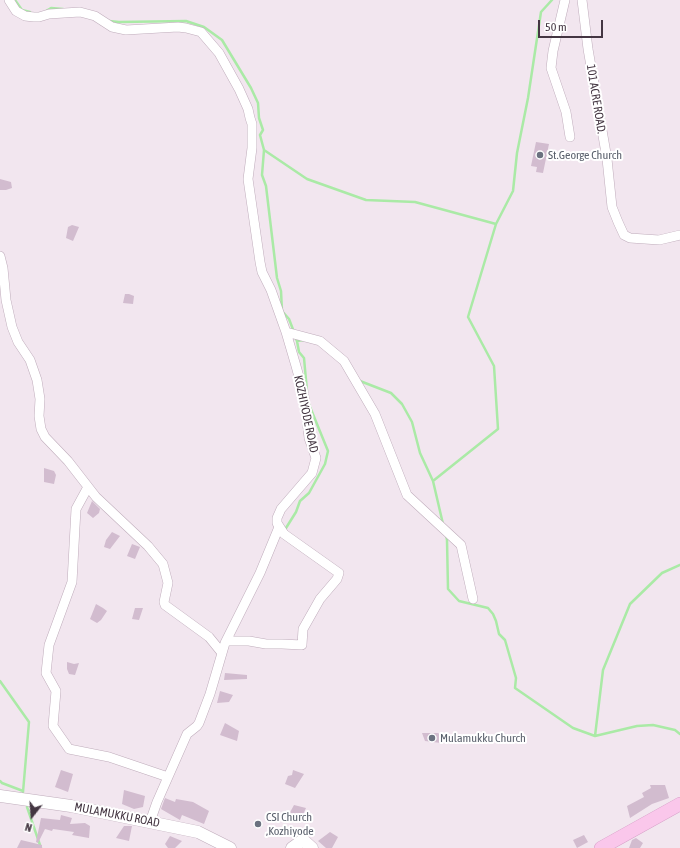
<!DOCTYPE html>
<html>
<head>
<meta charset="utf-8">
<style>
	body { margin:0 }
	#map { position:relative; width:680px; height:848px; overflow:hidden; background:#f2e6ef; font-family:"Asap Condensed",sans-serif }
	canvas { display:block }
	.north { position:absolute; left:12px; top:796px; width:40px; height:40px; -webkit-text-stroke:3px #fff; paint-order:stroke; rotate:197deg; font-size:11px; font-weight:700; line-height:16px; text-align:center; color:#443642 }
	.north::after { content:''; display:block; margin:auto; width:14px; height:18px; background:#443642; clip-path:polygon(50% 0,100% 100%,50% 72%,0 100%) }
	.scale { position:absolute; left:538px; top:20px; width:65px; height:18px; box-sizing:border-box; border:2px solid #443642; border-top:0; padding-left:5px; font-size:12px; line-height:14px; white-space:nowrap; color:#443642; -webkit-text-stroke:3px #fff; paint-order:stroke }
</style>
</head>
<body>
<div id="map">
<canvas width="680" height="848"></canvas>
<div class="north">N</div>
<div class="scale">50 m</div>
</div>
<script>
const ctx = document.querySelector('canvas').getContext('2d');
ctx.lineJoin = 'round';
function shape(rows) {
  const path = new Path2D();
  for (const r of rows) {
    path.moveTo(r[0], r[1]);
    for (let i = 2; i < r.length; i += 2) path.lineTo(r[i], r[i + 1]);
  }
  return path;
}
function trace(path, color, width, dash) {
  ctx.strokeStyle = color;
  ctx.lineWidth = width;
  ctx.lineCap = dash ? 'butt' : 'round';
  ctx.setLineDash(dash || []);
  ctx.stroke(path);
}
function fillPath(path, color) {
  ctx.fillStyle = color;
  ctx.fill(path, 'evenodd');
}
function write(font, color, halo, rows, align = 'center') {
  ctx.font = font + ' "Asap Condensed",sans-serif';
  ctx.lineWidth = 4;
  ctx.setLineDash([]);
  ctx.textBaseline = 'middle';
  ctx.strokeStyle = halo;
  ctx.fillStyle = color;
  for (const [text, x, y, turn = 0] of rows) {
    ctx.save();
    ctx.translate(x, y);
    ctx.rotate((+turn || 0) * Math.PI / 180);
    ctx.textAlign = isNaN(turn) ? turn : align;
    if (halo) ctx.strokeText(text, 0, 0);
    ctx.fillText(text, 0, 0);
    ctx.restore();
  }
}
trace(shape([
	[15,0,22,10,30,12],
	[46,11,51,8,63,9],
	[109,21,119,22,186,21,204,27,222,40,251,88,258,103,259,118,263,130,260,135,264,150,262,175,266,186,277,278,281,291,282,311,289,319,294,332],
	[264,150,307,179,366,200,415,202,496,224,468,317,494,366,498,429,433,481],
	[496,224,513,191,517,153,528,98,541,12,552,0],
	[295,337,297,341,304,340],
	[297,341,299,352,304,358,307,391],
	[360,381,391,393,402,404,412,422,420,453,433,481,443,524],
	[286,528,296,512,300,501,309,493,325,464,328,451,308,402],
	[446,535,447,540,448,589,459,601,488,608,493,614,496,621,499,634,505,640,516,678,515,688,573,728,595,736,637,726,653,725,675,730,680,734],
	[0,681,29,722,23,792],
	[595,736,603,670,630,604,662,573,680,565],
	[0,781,2,783,23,791],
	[27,807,41,848]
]), '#aaeaa6', 2.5);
fillPath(shape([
	[536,142,549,144,543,173,536,172,537,167,531,166],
	[0,179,11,182,12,188,6,190,0,190],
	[72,225,79,227,73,241,66,238,68,227],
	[125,294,129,294,134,296,133,304,123,303],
	[44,468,54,471,56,475,54,484,44,482],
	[92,501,100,509,99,513,93,518,87,513],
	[112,532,120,536,110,549,104,547,106,540],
	[132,544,140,547,135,559,127,556],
	[96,604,103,608,107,611,101,620,97,623,90,619],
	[135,608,143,608,139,620,132,619],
	[67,662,74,664,79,663,75,675,69,674,67,669],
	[225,673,247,675,247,679,224,680],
	[220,691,233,695,229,702,217,703],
	[225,723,239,731,237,741,220,735],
	[422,733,438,733,441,735,441,743,425,741],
	[61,770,73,774,68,792,55,787],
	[293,770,304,774,295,788,285,784,288,776,292,775],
	[650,785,665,785,669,798,652,804,630,818,627,806,644,797,642,793,651,788],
	[124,790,145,796,143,807,134,809,122,804],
	[165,798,175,802,176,799,193,802,209,811,204,824,182,815,180,820,161,809],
	[294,805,306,808,300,821,288,816],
	[61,815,72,818,70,824,85,823,90,826,89,838,72,835,74,832,53,829,52,831,45,829,38,843,36,842,41,818,60,820],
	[124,826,132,826,129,841,116,838],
	[330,832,338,837,332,848,326,848,318,841],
	[584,835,588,842,577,848,573,840],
	[170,836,182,841,175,848,168,848,165,844],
	[636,838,643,843,640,848,629,848,632,840],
	[21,840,42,845,42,848,17,848]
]), '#d2bccf');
const minor = shape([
	[9,0,16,11,25,16,34,17,39,17,49,14,80,12,95,16,112,27,126,30,178,27,186,28,201,32,219,53,239,89,248,109,250,118,252,124,252,148,248,179,260,262,262,272,271,290,286,332,296,366,304,395,309,438,316,458,312,473,281,509,277,518,277,523,284,534,339,573,337,579,320,599,303,629,302,645,282,644,266,644,249,641,227,641,225,643,210,694,199,723,197,726,187,734,157,802,150,822],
	[565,0,553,51,551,68,566,112,570,137],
	[582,0,588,49,607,159,612,207,618,222,624,235,630,238,659,240,680,235],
	[0,256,3,268,6,300,12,327,18,342,30,360,37,380,40,399,39,416,41,429,45,437,68,461,96,497,148,546,163,564,168,583,164,602,165,605,209,637,222,653],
	[286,332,320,341,344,361,375,414,407,495,461,545,473,599],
	[88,487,76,509,72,582,49,645,46,673,56,691,53,726,69,749,109,757,168,777],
	[225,643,260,573,279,527]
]);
const tertiary = shape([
	[0,796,71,806,198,832,230,848],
	[292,848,303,840,312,848]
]);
const secondary = shape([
	[601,848,680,804]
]);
trace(minor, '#bfacbb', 10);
trace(tertiary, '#bfacbb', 13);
trace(secondary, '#d49dc5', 14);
trace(minor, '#fff', 9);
trace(tertiary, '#fff', 12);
trace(secondary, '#fac7eb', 13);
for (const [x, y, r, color] of [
	[540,155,4,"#6b7280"],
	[432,738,4,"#6b7280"],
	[258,824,4,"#6b7280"]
]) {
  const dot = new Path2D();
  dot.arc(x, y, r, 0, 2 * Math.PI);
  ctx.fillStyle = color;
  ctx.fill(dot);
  trace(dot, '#fff', 1.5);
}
write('12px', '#443642', '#fff', [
	["101 ACRE ROAD.",596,99,81],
	["KOZHIYODE ROAD",306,414,78],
	["MULAMUKKU ROAD",117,815,11]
]);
write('12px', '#5b616d', '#fff', [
	["St.George Church",548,155],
	["Mulamukku Church",440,738],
	["CSI Church",266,817],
	[",Kozhiyode",266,831]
], 'left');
</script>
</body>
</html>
